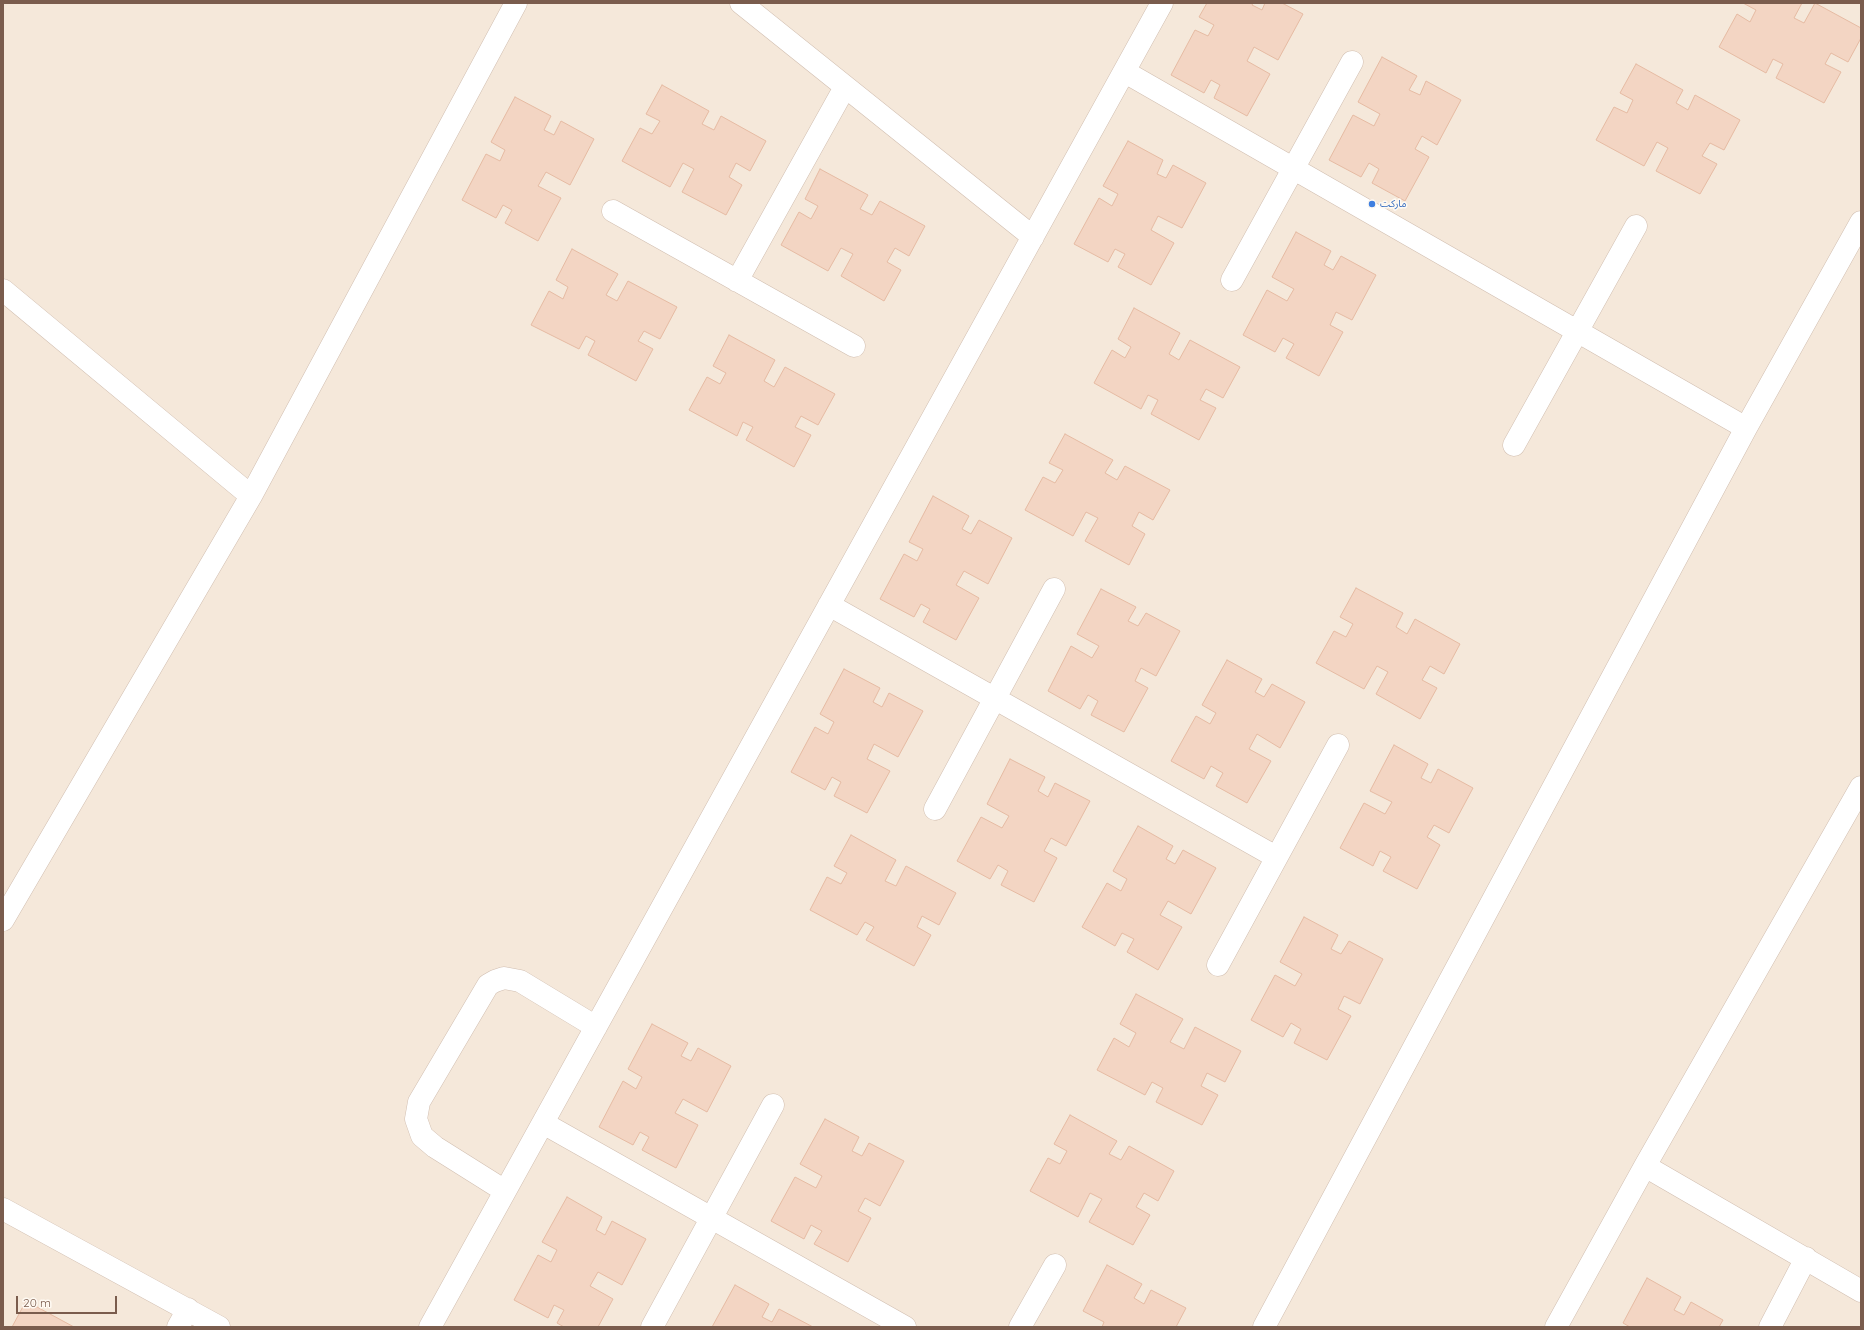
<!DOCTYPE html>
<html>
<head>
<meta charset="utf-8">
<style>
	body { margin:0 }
	#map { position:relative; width:1864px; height:1330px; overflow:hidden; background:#fdf6ec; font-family:Quicksand,sans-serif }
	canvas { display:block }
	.frame { position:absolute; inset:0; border:4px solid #7a5c4d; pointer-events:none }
	.scale { position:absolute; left:16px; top:1296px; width:101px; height:18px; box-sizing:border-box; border:2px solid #7a5c4d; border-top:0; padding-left:5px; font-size:12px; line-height:14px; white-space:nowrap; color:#7a5c4d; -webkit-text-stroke:3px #fffaf3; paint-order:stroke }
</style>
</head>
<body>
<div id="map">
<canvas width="1864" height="1330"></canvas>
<div class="frame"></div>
<div class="scale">20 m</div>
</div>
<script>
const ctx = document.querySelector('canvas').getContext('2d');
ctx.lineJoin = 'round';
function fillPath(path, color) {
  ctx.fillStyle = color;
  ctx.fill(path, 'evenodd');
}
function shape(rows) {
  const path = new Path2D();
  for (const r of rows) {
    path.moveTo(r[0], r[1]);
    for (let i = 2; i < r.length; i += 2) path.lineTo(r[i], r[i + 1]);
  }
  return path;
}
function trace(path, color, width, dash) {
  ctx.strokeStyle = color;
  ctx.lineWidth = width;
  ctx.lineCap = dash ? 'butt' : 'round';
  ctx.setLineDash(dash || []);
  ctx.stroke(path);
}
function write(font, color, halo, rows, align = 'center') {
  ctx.font = font + ' Quicksand,"Noto Sans Arabic",sans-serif';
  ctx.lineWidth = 3;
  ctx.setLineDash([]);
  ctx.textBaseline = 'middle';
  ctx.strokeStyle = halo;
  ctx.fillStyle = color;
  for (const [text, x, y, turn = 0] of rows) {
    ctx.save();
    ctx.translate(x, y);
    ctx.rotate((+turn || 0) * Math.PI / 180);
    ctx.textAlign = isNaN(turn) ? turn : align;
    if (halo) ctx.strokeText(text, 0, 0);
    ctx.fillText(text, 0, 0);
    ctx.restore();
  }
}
fillPath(shape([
	[3,3,1861,3,1861,1327,3,1327]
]), '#f5e8da');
const building = shape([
	[1207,3,1253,3,1252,5,1262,10,1265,3,1282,3,1303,14,1278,60,1254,47,1247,61,1270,74,1247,116,1214,98,1220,85,1211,80,1204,93,1171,75,1195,30,1208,36,1214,25,1199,17,1207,3],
	[1743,3,1802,3,1794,18,1804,23,1815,3,1861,28,1861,38,1848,62,1831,53,1825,64,1841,72,1824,103,1776,78,1783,64,1773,59,1766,73,1719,47,1737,14,1750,22,1756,10,1743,3],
	[1382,57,1417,76,1409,90,1420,95,1426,81,1461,100,1437,145,1422,136,1415,149,1429,157,1405,201,1372,183,1379,169,1369,163,1361,177,1329,160,1353,115,1374,126,1380,114,1358,102,1382,57],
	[1636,64,1683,90,1676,103,1688,110,1695,95,1740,120,1724,150,1710,143,1702,156,1717,164,1700,194,1656,171,1668,148,1657,142,1644,166,1596,140,1614,107,1627,113,1633,100,1620,93,1636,64],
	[662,85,709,111,702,124,714,130,721,116,766,141,750,171,736,163,729,177,742,185,726,215,682,192,694,169,683,163,670,187,622,161,640,128,652,134,660,121,646,114,662,85],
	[515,97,551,116,544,130,554,135,561,121,594,139,570,185,546,172,538,186,561,198,538,241,505,223,512,210,503,205,496,218,462,200,486,154,500,161,505,150,491,142,515,97],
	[1128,141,1163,160,1157,174,1166,178,1173,165,1206,183,1182,228,1158,216,1151,230,1174,243,1151,285,1118,267,1125,254,1115,249,1108,262,1074,244,1099,198,1112,206,1118,194,1103,186,1128,141],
	[820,169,868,195,860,209,872,215,880,201,925,226,909,256,895,248,887,262,901,270,884,301,841,276,853,254,841,248,828,271,781,245,799,212,811,219,818,206,805,199,820,169],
	[1296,232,1331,251,1324,265,1333,270,1341,256,1376,275,1352,320,1336,312,1330,325,1343,332,1319,376,1286,358,1294,344,1283,338,1275,352,1243,335,1267,290,1287,301,1294,289,1272,277,1296,232],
	[572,249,618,274,606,295,617,301,628,281,677,307,660,339,644,331,638,341,653,349,636,381,588,355,595,341,586,336,579,349,531,325,549,291,563,299,568,287,556,280,572,249],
	[1134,308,1180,333,1169,354,1179,360,1190,340,1240,367,1223,398,1206,389,1200,400,1216,408,1199,440,1151,414,1158,400,1148,395,1141,409,1094,383,1112,350,1125,358,1131,347,1118,339,1134,308],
	[729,335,775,360,764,381,774,387,785,367,835,394,818,425,801,416,795,427,811,435,794,467,746,440,753,427,743,422,737,436,689,410,707,377,720,384,726,373,713,366,729,335],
	[1065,434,1113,460,1105,473,1117,480,1125,466,1170,490,1153,520,1139,512,1132,526,1145,534,1129,565,1085,541,1098,518,1086,512,1073,536,1025,510,1043,477,1055,483,1063,470,1049,463,1065,434],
	[933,496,969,516,962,529,971,534,979,520,1012,538,988,584,964,571,956,585,979,598,956,640,923,622,930,609,921,604,914,617,880,599,904,554,917,561,923,549,909,542,933,496],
	[1356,588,1403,613,1396,627,1407,634,1415,619,1460,644,1444,674,1430,666,1422,680,1437,688,1420,719,1376,694,1388,672,1377,666,1364,689,1316,663,1334,631,1346,637,1353,624,1340,617,1356,588],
	[1101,589,1136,607,1128,621,1138,626,1146,613,1180,631,1156,676,1141,668,1135,681,1148,688,1124,732,1091,715,1098,701,1088,695,1080,709,1048,691,1071,646,1092,658,1099,646,1077,634,1101,589],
	[1227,660,1262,679,1255,692,1264,697,1272,684,1305,702,1280,748,1257,734,1249,749,1271,761,1247,803,1216,786,1223,773,1211,766,1204,779,1171,761,1196,716,1210,724,1216,713,1202,705,1227,660],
	[844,669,880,688,873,702,882,707,889,693,923,711,898,757,874,744,867,759,890,771,867,813,834,796,841,782,832,777,825,790,791,772,815,727,828,734,834,722,820,714,844,669],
	[1394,745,1428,764,1421,778,1431,783,1438,769,1473,788,1449,833,1434,825,1427,837,1440,845,1417,889,1383,871,1391,857,1380,851,1373,866,1340,848,1364,803,1385,814,1392,802,1370,791,1394,745],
	[1010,759,1045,777,1038,791,1048,797,1055,783,1090,801,1066,846,1051,838,1044,851,1057,858,1034,902,1001,885,1008,871,998,865,990,879,957,861,981,817,1002,828,1009,816,987,804,1010,759],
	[1138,826,1173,846,1166,859,1175,864,1183,850,1216,868,1191,914,1168,901,1160,915,1182,927,1158,970,1127,952,1134,939,1122,933,1115,946,1082,927,1107,883,1121,891,1127,879,1113,871,1138,826],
	[851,835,896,860,885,881,896,886,906,866,956,893,939,925,922,916,917,927,931,935,914,966,866,940,874,927,865,922,857,935,810,910,827,877,841,884,847,873,834,866,851,835],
	[1304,917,1338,935,1331,949,1341,954,1349,941,1383,959,1360,1004,1344,996,1338,1009,1351,1016,1327,1060,1294,1043,1301,1029,1291,1023,1283,1037,1251,1020,1275,975,1295,986,1302,974,1280,962,1304,917],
	[1136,994,1183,1019,1170,1042,1184,1049,1195,1027,1241,1051,1225,1082,1207,1073,1201,1086,1218,1095,1202,1125,1156,1102,1163,1088,1152,1082,1145,1095,1097,1070,1114,1038,1129,1047,1136,1033,1120,1024,1136,994],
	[652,1024,688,1043,681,1056,691,1061,698,1048,731,1066,707,1112,683,1099,675,1113,698,1125,676,1168,642,1150,649,1137,640,1132,633,1145,599,1127,623,1081,636,1089,642,1077,628,1069,652,1024],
	[1070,1115,1117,1141,1109,1154,1121,1160,1129,1146,1174,1171,1158,1201,1144,1193,1136,1207,1150,1215,1133,1245,1089,1222,1102,1199,1090,1193,1078,1217,1030,1191,1048,1158,1060,1164,1067,1151,1054,1144,1070,1115],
	[825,1119,859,1137,852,1151,862,1156,869,1143,904,1161,880,1206,865,1198,858,1211,871,1218,848,1262,814,1244,822,1231,811,1225,804,1239,771,1221,795,1177,816,1188,822,1176,800,1164,825,1119],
	[567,1197,602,1217,596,1230,605,1235,612,1221,646,1239,622,1285,598,1272,590,1286,613,1299,598,1327,564,1327,557,1323,564,1310,554,1305,548,1318,514,1300,538,1255,551,1262,557,1250,542,1242,567,1197],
	[1107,1265,1142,1284,1134,1298,1144,1304,1151,1290,1186,1308,1176,1327,1102,1327,1104,1322,1083,1311,1107,1265],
	[1647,1278,1681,1297,1674,1310,1684,1315,1691,1302,1723,1320,1719,1327,1630,1327,1623,1323,1647,1278],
	[735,1285,769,1304,762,1317,772,1322,779,1309,813,1327,712,1327,735,1285],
	[26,1301,74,1327,12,1327,26,1301]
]);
fillPath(building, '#f3d5c3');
trace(building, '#e6bba3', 1);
const minor = shape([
	[741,3,1033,237],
	[1125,72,1746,428],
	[613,211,854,346],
	[1232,280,1352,62],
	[737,281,845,87],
	[3,290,251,496],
	[1514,445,1636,226],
	[829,605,1276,857],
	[935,809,1054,589],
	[3,920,251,496,516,3],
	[1218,965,1338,745],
	[543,1123,905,1327],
	[1645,1166,1861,1291],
	[505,1191,435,1147,422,1136,416,1119,419,1102,488,985,495,981,504,978,520,981,596,1027],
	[3,1209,219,1327],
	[178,1327,188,1309],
	[430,1327,1162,3],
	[652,1327,773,1105],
	[1020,1327,1055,1265],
	[1264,1327,1746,428,1861,222],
	[1556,1327,1645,1166,1861,787],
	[1770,1327,1806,1258]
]);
trace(minor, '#d1beb0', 23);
trace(minor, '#fff', 22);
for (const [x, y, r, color] of [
	[1372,204,4,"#3f7fe0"]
]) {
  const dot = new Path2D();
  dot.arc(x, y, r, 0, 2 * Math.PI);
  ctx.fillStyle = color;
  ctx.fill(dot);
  trace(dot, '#fffaf3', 1.5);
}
write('10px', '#366cbe', '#fffaf3', [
	["ماركت",1380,204]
], 'left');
</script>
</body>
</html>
